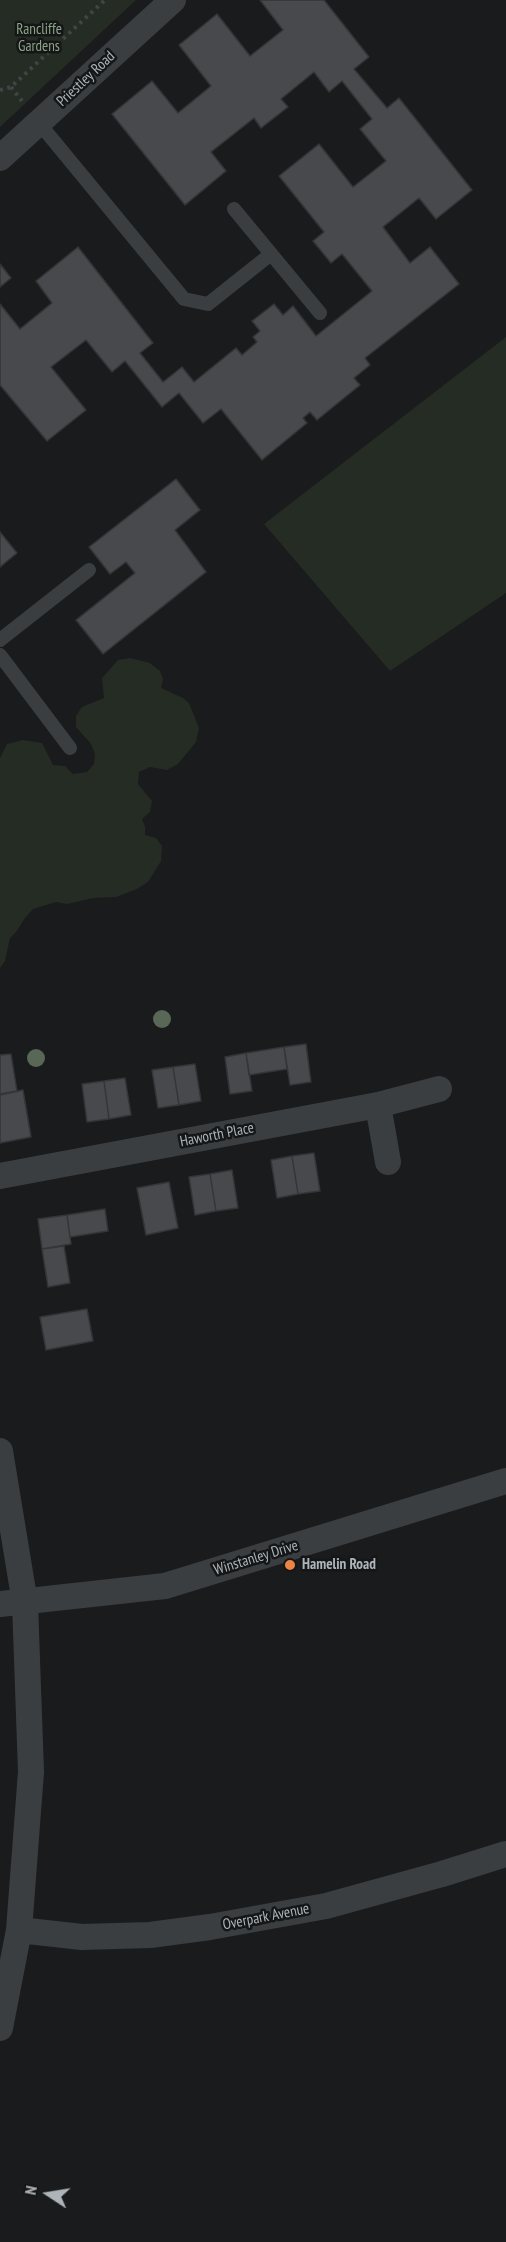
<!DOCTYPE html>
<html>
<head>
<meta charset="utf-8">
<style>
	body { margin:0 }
	#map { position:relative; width:506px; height:2242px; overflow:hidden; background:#1a1b1c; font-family:"PT Sans Narrow",sans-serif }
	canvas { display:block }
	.north { position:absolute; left:18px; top:2164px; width:60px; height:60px; -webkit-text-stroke:4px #151617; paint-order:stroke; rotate:282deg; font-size:16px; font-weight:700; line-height:24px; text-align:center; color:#adb5bb }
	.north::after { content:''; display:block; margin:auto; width:21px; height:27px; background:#adb5bb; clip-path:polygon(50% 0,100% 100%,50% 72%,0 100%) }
</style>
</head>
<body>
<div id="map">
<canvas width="506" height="2242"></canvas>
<div class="north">N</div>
</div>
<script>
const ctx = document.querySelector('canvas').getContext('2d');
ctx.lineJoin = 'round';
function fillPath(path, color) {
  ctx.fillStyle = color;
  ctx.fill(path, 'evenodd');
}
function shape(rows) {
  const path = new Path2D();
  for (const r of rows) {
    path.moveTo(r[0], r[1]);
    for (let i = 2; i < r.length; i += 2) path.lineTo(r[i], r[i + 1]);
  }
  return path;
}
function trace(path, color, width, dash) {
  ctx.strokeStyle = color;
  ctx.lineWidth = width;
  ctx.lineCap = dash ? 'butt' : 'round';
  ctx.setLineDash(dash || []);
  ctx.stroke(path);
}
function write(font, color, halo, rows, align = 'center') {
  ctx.font = font + ' "PT Sans Narrow",sans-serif';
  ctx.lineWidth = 5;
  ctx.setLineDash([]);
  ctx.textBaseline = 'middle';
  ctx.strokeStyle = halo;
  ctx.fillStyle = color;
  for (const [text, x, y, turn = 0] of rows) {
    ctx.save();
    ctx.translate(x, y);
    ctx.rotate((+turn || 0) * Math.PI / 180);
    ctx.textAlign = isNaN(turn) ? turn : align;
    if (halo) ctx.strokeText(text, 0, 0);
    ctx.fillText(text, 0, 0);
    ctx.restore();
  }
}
fillPath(shape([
	[0,0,136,0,0,127],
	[506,337,506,593,390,671,264,524],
	[130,658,150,663,160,671,163,679,161,688,183,698,189,703,199,728,196,742,178,764,167,770,150,767,139,772,138,784,152,801,150,812,142,819,145,827,145,835,156,838,162,846,161,861,148,882,137,889,116,897,93,898,67,904,56,902,33,909,25,918,16,932,10,938,5,961,0,968,0,758,7,744,23,740,42,743,53,765,65,766,73,774,87,772,94,764,95,754,91,744,76,727,76,716,82,707,104,698,102,678,118,660]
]), '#252c24');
const building = shape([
	[260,0,324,0,369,57,354,69,387,108,399,98,472,190,436,219,419,198,383,227,410,263,430,247,459,284,365,358,370,365,354,378,360,385,317,420,310,412,303,418,307,423,262,460,221,409,203,423,179,393,162,407,125,361,112,372,86,340,51,367,86,410,47,441,0,385,0,304,20,329,52,303,36,281,78,247,153,343,140,353,163,382,182,367,194,382,236,348,242,355,257,342,253,337,260,331,252,321,274,304,283,315,293,306,316,336,372,291,342,254,331,263,313,241,324,232,279,176,319,144,353,187,386,161,360,129,372,119,342,81,329,92,314,72,281,99,288,107,261,128,254,118,211,152,226,171,185,205,112,114,152,81,178,113,211,86,179,45,217,14,250,56,283,30,260,0],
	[0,264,11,278,0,287,0,264],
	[176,479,200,510,175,530,206,572,103,654,76,620,135,573,126,562,110,574,89,547,176,479],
	[0,532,17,553,0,567,0,532],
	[306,1044,311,1082,290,1085,284,1047,306,1044],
	[284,1047,287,1069,249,1075,246,1053,284,1047],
	[246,1053,252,1091,230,1094,225,1057,246,1053],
	[11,1054,17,1091,0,1094,0,1055,11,1054],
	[195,1064,201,1101,179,1105,173,1067,195,1064],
	[173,1067,179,1105,158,1108,152,1070,173,1067],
	[125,1078,131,1115,109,1119,104,1081,125,1078],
	[104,1081,109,1119,87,1122,82,1084,104,1081],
	[23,1090,31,1137,0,1143,0,1095,23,1090],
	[314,1153,320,1191,298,1194,292,1156,314,1153],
	[292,1156,298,1194,277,1198,271,1160,292,1156],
	[232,1170,238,1208,216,1211,210,1174,232,1170],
	[210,1174,216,1211,195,1215,189,1177,210,1174],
	[169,1182,178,1228,146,1235,137,1188,169,1182],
	[105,1209,108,1231,70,1237,67,1215,105,1209],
	[67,1215,71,1244,42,1249,38,1219,67,1215],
	[64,1246,70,1283,48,1287,42,1249,64,1246],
	[87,1309,93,1341,46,1350,40,1317,87,1309]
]);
fillPath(building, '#47494c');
trace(building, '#343538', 1.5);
trace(shape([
	[11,87,22,101],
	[0,90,11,87,105,0]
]), '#414548', 4, [3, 4.5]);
trace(shape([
	[39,123,184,299,208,304,271,254],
	[234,209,320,313],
	[0,640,89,570],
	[0,655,70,748]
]), '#3b3e41', 14);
trace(shape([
	[0,158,173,0],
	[378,1105,439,1089],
	[0,1176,378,1105,388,1162],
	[0,1451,25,1603,31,1772,19,1930,0,2028],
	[0,1604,165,1586,506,1481],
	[19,1930,82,1937,150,1935,210,1927,326,1906,442,1874,506,1854]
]), '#3b3e41', 26);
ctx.fillStyle = '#596756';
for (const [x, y] of [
	[162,1019],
	[36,1058]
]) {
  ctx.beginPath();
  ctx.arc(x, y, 9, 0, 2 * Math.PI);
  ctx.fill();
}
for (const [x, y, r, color] of [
	[290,1565,6,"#ec8543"]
]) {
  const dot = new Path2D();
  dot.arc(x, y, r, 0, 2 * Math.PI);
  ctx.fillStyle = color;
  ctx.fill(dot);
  trace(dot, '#151617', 2);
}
write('15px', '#8ca585', '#151617', [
	["Rancliffe",39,30],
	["Gardens",39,47]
]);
write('15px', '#adb5bb', '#151617', [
	["Priestley Road",86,79,-43],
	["Haworth Place",217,1135,-11],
	["Winstanley Drive",256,1558,-17],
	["Overpark Avenue",266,1917,-11]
]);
write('bold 15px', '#adb5bb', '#151617', [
	["Hamelin Road",302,1565]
], 'left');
</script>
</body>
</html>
